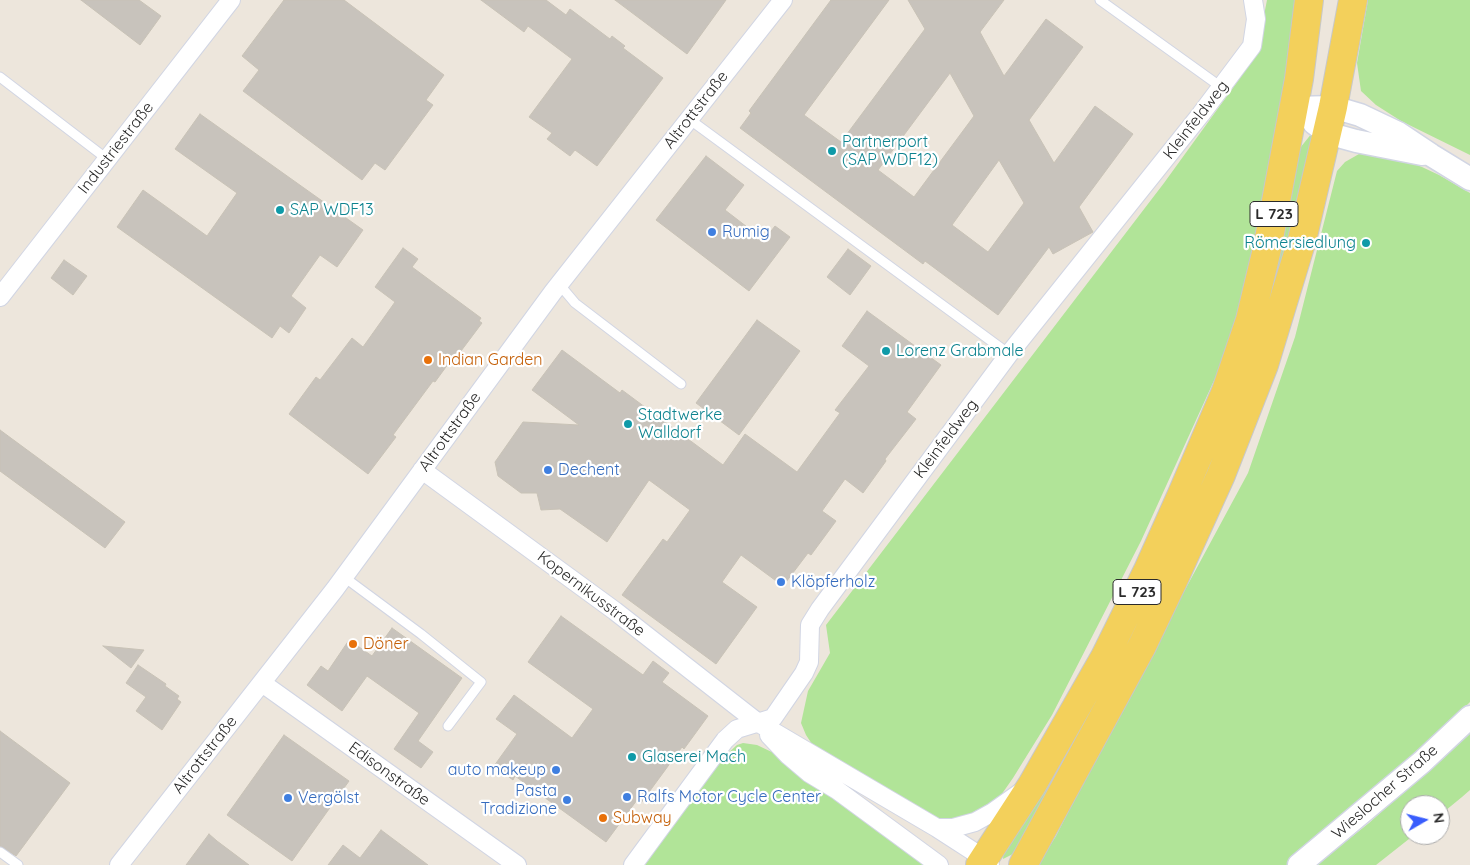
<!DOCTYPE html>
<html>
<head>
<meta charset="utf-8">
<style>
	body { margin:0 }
	#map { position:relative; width:1470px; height:865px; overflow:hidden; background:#ede6dc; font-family:Quicksand,sans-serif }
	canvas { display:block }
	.north { position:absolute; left:1400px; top:795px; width:50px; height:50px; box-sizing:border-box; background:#fff; border:1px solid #aaa; border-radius:50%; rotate:82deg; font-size:14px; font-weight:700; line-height:20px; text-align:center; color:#2a2a2a }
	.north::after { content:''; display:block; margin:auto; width:18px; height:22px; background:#395dfd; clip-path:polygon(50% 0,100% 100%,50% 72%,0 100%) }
</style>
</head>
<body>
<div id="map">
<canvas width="1470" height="865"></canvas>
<div class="north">N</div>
</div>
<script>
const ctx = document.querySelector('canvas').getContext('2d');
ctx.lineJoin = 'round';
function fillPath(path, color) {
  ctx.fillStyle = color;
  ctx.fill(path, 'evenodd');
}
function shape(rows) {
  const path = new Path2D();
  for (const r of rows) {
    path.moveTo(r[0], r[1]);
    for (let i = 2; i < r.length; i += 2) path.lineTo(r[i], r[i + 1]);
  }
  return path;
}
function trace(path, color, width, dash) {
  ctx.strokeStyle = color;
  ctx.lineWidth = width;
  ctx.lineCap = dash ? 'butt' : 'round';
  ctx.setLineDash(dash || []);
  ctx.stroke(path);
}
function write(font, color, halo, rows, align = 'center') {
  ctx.font = font + ' Quicksand,sans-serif';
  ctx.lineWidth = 4.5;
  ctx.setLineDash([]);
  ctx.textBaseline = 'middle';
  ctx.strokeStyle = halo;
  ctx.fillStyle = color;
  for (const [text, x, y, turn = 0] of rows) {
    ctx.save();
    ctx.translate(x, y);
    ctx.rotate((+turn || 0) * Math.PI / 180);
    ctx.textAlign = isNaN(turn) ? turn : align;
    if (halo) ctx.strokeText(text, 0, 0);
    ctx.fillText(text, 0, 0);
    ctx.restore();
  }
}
fillPath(shape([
	[1267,0,1299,0,1247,288,1222,363,1141,541,1052,715,1013,778,999,798,983,810,957,819,935,819,842,765,812,744,806,735,801,723,808,691,830,653,826,625,1164,183,1240,78,1257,51],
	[1368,0,1470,0,1470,155,1401,121,1376,105,1361,91,1357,63],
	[1312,133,1303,191,1250,377,1189,527,1024,844,1011,855,1003,859,1004,848,1150,593,1296,153],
	[1359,154,1377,154,1405,159,1439,175,1470,193,1470,702,1428,744,1335,825,1287,865,1038,865,1056,836,1112,725,1248,473,1295,337,1337,171,1345,162],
	[1470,732,1470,790,1462,797,1440,815,1440,805,1410,805,1410,835,1414,835,1376,865,1316,865,1369,823],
	[743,743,757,745,778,755,927,865,645,865,715,765,737,745]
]), '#b1e498');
const building = shape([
	[81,0,139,0,161,16,140,45,81,0],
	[284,0,344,0,444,75,426,100,433,105,385,170,375,163,362,180,243,91,259,70,242,56,284,0],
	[481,0,546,0,566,15,570,9,610,39,612,36,625,46,623,48,663,78,597,166,575,150,570,156,547,139,552,133,529,117,572,59,528,26,524,32,481,0],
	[615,0,726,0,687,54,615,0],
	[831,0,889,0,804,115,841,142,925,29,908,0,1004,0,980,32,1004,76,1046,19,1083,47,1029,120,1054,163,1095,106,1133,134,1079,207,1093,232,1053,254,1049,247,998,315,925,261,923,264,740,128,751,113,749,111,831,0],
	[950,73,974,116,914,197,878,170,950,73],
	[999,160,1024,203,988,252,952,225,999,160],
	[200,114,363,230,337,267,320,255,291,296,306,308,289,333,280,326,272,338,117,227,143,190,207,236,237,193,175,149,200,114],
	[706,156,744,185,725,210,764,240,775,226,790,237,749,291,656,220,706,156],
	[403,248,418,259,412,267,481,318,479,321,482,323,461,351,459,349,435,382,433,381,393,435,396,437,368,474,289,414,316,377,320,380,352,338,363,347,395,302,375,287,403,248],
	[848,249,871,266,850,295,827,277,848,249],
	[64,260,87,276,73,295,51,278,64,260],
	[867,311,941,365,907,412,916,419,885,459,886,461,863,493,845,479,822,511,836,521,811,555,808,553,783,586,741,555,722,582,757,607,716,664,622,595,663,539,667,542,690,510,649,480,607,542,560,509,541,510,537,493,521,493,498,476,495,462,523,422,579,425,532,390,562,350,620,393,622,390,723,465,745,434,797,472,840,413,835,410,869,366,842,346,867,311],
	[757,320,800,351,739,435,696,403,757,320],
	[0,430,125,522,105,548,0,471,0,430],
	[561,616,643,675,653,661,669,673,662,682,708,716,684,749,682,747,641,803,637,800,606,842,515,776,513,780,494,766,517,734,496,719,514,695,572,738,593,709,528,662,561,616],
	[392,628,462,678,418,741,433,752,421,768,394,749,419,713,367,676,342,711,307,685,321,666,328,671,349,640,372,656,392,628],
	[103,646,144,650,131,668,103,646],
	[138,665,166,684,165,686,179,696,177,699,181,702,162,730,136,711,146,697,126,683,138,665],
	[0,731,70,783,16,856,0,846,0,731],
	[284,735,349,781,292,861,227,815,284,735],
	[381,830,428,865,328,865,343,845,360,858,381,830],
	[209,834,217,841,249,865,186,865,209,834]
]);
fillPath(building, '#c8c3bc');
trace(building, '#c8c2b6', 1);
const service = shape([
	[1100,0,1221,87],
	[0,77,107,159],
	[689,119,1009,354],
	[559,284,575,303,681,384],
	[344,577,421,634,481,682,448,726],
	[0,852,18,865]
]);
const minor = shape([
	[0,297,231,0],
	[422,470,615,611,757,722,937,828,985,859,990,865],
	[262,683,517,865],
	[769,735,789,756,809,773,837,790,939,865],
	[937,828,953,828,975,822,993,812,1021,792],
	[119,865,335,589,553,292,783,0],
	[633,865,725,740,737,729,773,718,804,673,809,662,810,625,820,609,1009,354,1201,114,1252,46,1256,19,1253,0]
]);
const tertiary = shape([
	[1294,108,1333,107,1360,115,1398,133,1431,155,1470,179],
	[1314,123,1327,133,1356,141,1422,154],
	[1299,865,1422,762,1470,717]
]);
const primary = shape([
	[980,865,1032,785,1105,657,1148,570,1182,494,1226,391,1250,320,1267,249,1299,79,1309,0],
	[1023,865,1142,646,1173,581,1221,475,1264,365,1302,240,1333,107,1353,0]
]);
trace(service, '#d1d5e3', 11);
trace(minor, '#d1d5e3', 20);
trace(tertiary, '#d1d5e3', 25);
trace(primary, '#c8c8c8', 30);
trace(service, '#fff', 9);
trace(minor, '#fff', 18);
trace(tertiary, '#fff', 22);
trace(primary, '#f3d05b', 28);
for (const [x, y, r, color] of [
	[832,151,5,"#0f9aa8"],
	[280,210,5,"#0f9aa8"],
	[712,232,5,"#3f7fe0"],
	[1366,243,5,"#0f9aa8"],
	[886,351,5,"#0f9aa8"],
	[428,360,5,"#e8710a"],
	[628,424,5,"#0f9aa8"],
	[548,470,5,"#3f7fe0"],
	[781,582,5,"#3f7fe0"],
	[353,644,5,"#e8710a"],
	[632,757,5,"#0f9aa8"],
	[556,770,5,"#3f7fe0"],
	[627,797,5,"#3f7fe0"],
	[288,798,5,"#3f7fe0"],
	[567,800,5,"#3f7fe0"],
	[603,818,5,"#e8710a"]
]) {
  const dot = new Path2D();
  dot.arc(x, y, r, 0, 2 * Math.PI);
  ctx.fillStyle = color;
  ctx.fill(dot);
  trace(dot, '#fff', 2);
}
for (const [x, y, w] of [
	[1274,214,48],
	[1137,592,48]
]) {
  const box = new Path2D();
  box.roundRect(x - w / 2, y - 12.5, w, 25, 4);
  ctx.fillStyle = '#fff';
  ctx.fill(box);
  trace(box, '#2a2a2a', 1);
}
write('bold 15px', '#2a2a2a', null, [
	["L 723",1274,214],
	["L 723",1137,592]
]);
write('16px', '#2a2a2a', '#fff', [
	["Altrottstraße",696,110,-52],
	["Kleinfeldweg",1196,120,-52],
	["Industriestraße",116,148,-52],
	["Altrottstraße",450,432,-54],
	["Kleinfeldweg",946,439,-53],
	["Kopernikusstraße",591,594,37],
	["Altrottstraße",205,755,-52],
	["Edisonstraße",389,774,36],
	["Wieslocher Straße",1385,792,-41]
]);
write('16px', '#0d838f', '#fff', [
	["Partnerport",842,142],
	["(SAP WDF12)",842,160],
	["SAP WDF13",290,210],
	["Römersiedlung",1356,243,"right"],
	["Lorenz Grabmale",896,351],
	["Stadtwerke",638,415],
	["Walldorf",638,433],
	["Glaserei Mach",642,757]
], 'left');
write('16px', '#366cbe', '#fff', [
	["Rumig",722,232],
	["Dechent",558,470],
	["Klöpferholz",791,582],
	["auto makeup",546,770,"right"],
	["Pasta",557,791,"right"],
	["Tradizione",557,809,"right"],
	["Ralfs Motor Cycle Center",637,797],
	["Vergölst",298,798]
], 'left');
write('16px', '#c56008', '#fff', [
	["Indian Garden",438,360],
	["Döner",363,644],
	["Subway",613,818]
], 'left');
</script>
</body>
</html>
